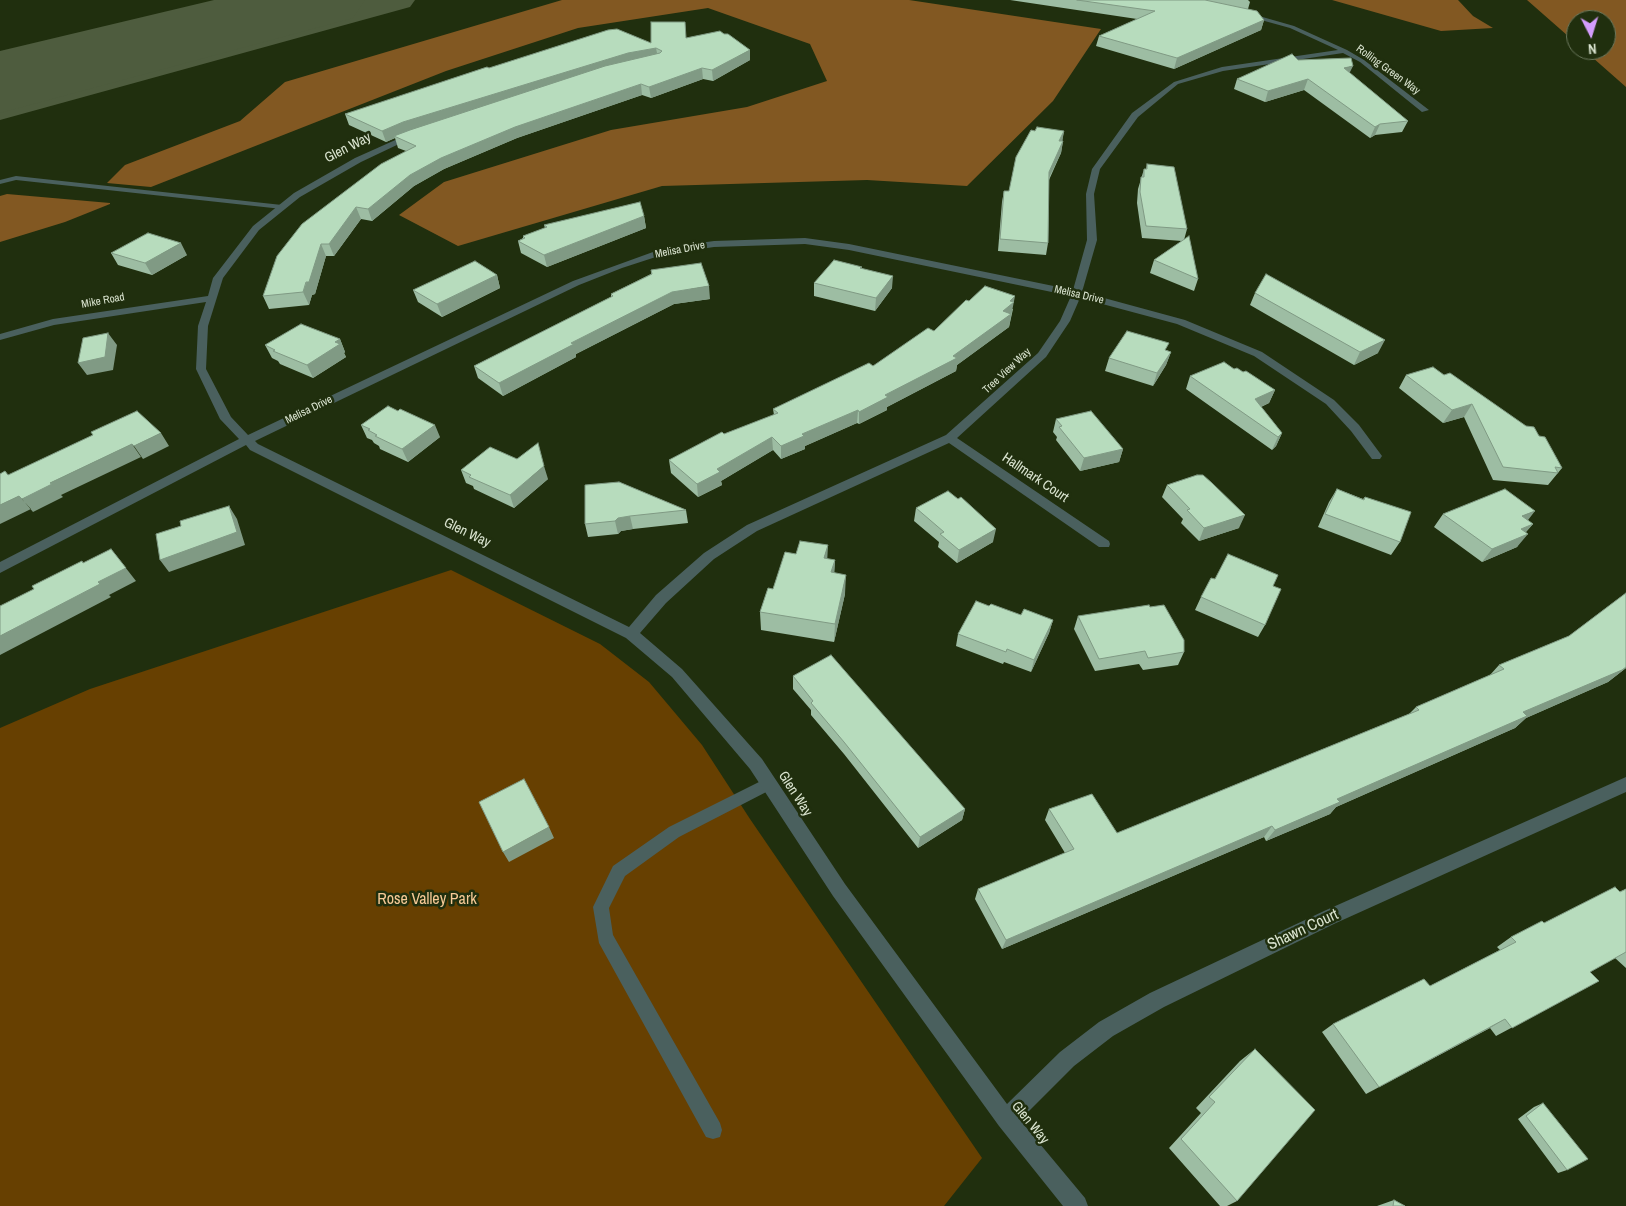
<!DOCTYPE html>
<html>
<head>
<meta charset="utf-8">
<style>
	body { margin:0 }
	#map { position:relative; width:1626px; height:1206px; overflow:hidden; background:#202f0e; font-family:"Archivo Narrow",sans-serif }
	canvas { display:block }
	.north { position:absolute; left:1566px; top:10px; width:50px; height:50px; box-sizing:border-box; background:#202f0e; border:1px solid #6a775c; border-radius:50%; rotate:175deg; font-size:14px; font-weight:700; line-height:20px; text-align:center; color:#dae4d0 }
	.north::after { content:''; display:block; margin:auto; width:18px; height:22px; background:#d49cfc; clip-path:polygon(50% 0,100% 100%,50% 72%,0 100%) }
</style>
</head>
<body>
<div id="map">
<canvas width="1626" height="1206"></canvas>
<div class="north">N</div>
</div>
<script>
const ctx = document.querySelector('canvas').getContext('2d');
ctx.lineJoin = 'round';
function fillPath(path, color) {
  ctx.fillStyle = color;
  ctx.fill(path, 'evenodd');
}
function shape(rows) {
  const path = new Path2D();
  for (const r of rows) {
    path.moveTo(r[0], r[1]);
    for (let i = 2; i < r.length; i += 2) path.lineTo(r[i], r[i + 1]);
  }
  return path;
}
function trace(path, color, width, dash) {
  ctx.strokeStyle = color;
  ctx.lineWidth = width;
  ctx.lineCap = dash ? 'butt' : 'round';
  ctx.setLineDash(dash || []);
  ctx.stroke(path);
}
function write(font, color, halo, rows, align = 'center') {
  ctx.font = font + ' "Archivo Narrow",sans-serif';
  ctx.lineWidth = 5;
  ctx.setLineDash([]);
  ctx.textBaseline = 'middle';
  ctx.strokeStyle = halo;
  ctx.fillStyle = color;
  for (const [text, x, y, turn = 0] of rows) {
    ctx.save();
    ctx.translate(x, y);
    ctx.rotate((+turn || 0) * Math.PI / 180);
    ctx.textAlign = isNaN(turn) ? turn : align;
    if (halo) ctx.strokeText(text, 0, 0);
    ctx.fillText(text, 0, 0);
    ctx.restore();
  }
}
fillPath(shape([
	[451,570,600,644,649,682,702,745,750,819,982,1158,944,1206,0,1206,0,728,90,689]
]), '#674001');
fillPath(shape([
	[562,0,909,0,1101,29,1053,101,967,186,867,180,662,186,458,246,399,215,444,182,611,130,747,107,827,81,810,44,708,8,578,28,446,71,151,187,107,183,125,165,240,121,285,82],
	[1332,0,1458,0,1473,16,1493,28,1441,31],
	[1527,0,1626,0,1626,87,1584,50,1606,50,1606,20,1576,20,1576,43],
	[7,194,110,203,110,204,65,222,0,242,0,196]
]), '#825822');
fillPath(shape([
	[357,0,415,0,410,7,0,120,0,94,357,0]
]), '#4e5c3e');
fillPath(shape([
	[214,0,365,0,353,18,0,113,0,51,214,0]
]), '#4e5c3e');
fillPath(shape([
	[16,176,282,205,286,207,282,209,16,180,0,184,0,180,16,176],
	[769,777,774,778,776,783,774,788,679,837,625,876,609,908,613,935,720,1123,722,1130,720,1137,713,1139,706,1137,599,943,593,907,613,866,669,827,769,777]
]), '#4a605e');
fillPath(shape([
	[1245,12,1294,26,1347,50,1364,60,1429,110,1422,112,1360,62,1343,53,1223,71,1178,84,1138,117,1100,169,1094,194,1097,240,1082,292,1185,320,1262,352,1334,400,1359,425,1382,456,1380,459,1372,459,1351,431,1326,404,1254,356,1177,324,1080,298,1070,321,1046,357,957,438,1109,541,1110,544,1109,547,1099,547,949,443,757,531,714,559,666,603,640,633,682,669,762,759,845,884,1007,1104,1060,1052,1099,1022,1150,993,1324,911,1626,777,1626,792,1336,923,1164,1007,1113,1036,1074,1066,1020,1120,1085,1198,1088,1206,1063,1206,999,1126,833,896,750,769,672,677,626,638,250,450,246,445,0,573,0,562,239,439,220,419,196,369,198,326,206,302,54,325,0,340,0,334,53,319,208,296,213,278,253,226,294,193,355,158,411,133,418,135,361,162,300,197,259,230,223,278,208,326,206,369,231,417,248,435,573,281,664,248,714,241,805,238,849,244,1073,290,1087,240,1086,194,1092,169,1132,113,1174,82,1222,67,1338,50,1290,28,1243,15,1245,12],
	[805,244,849,250,1071,296,1060,321,1038,353,946,435,747,525,704,553,656,595,629,627,258,444,255,441,579,285,622,268,665,254,714,247,805,244]
]), '#4a605e');
fillPath(shape([
	[1010,0,1248,0,1250,2,1248,9,1264,20,1261,30,1174,69,1096,46,1099,36,1137,19],
	[686,38,750,60,713,81,703,79,651,98,642,95,517,138,444,169,414,186,372,221,361,219,334,256,326,256,315,294,312,295,309,305,269,309,263,296,406,151,398,148,395,138,386,142,349,125,345,114,489,68],
	[1298,60,1350,73,1408,121,1402,132,1375,135,1370,138,1304,90,1265,102,1234,89,1237,79],
	[1035,131,1064,131,1062,141,1063,141,1061,153,1049,180,1048,243,1046,255,998,251,1002,202,1004,191,1009,191],
	[1147,164,1187,229,1184,240,1198,279,1194,291,1150,273,1154,260,1182,241,1142,238,1137,203,1138,189,1144,169,1146,169],
	[644,216,646,228,547,267,521,253,518,241,523,238,523,236,545,228,544,225],
	[111,253,187,255,152,275,118,265],
	[862,269,892,288,875,311,814,296,814,283],
	[651,270,710,299,674,304,576,354,576,357,503,396,478,378,474,366,611,297,611,294,651,274],
	[497,275,500,288,442,317,418,302,413,290],
	[1255,293,1378,353,1354,365,1250,305],
	[969,301,1013,309,1009,327,957,365,956,371,887,407,887,410,859,424,857,423,805,446,805,449,781,459,773,450,721,481,722,485,698,497,671,473,669,460,724,434,774,415,773,409,873,366,934,331],
	[340,339,345,352,344,353,346,357,313,378,280,364,278,361,272,358,265,345],
	[1166,350,1171,352,1166,365,1153,386,1105,371,1109,358],
	[1234,369,1243,372,1275,390,1269,403,1261,407,1282,433,1276,446,1272,450,1186,389,1190,376],
	[1406,375,1444,375,1539,436,1562,468,1548,485,1493,480,1464,417,1443,423,1399,388],
	[1056,419,1123,449,1119,462,1080,471,1056,440,1057,437,1053,432],
	[361,425,440,437,408,462,380,449,379,446,374,443,372,440,367,438],
	[461,470,548,479,514,508,474,489,473,486,466,483],
	[619,482,686,510,688,523,633,529,621,531,618,534,588,537,585,524],
	[1167,485,1239,528,1199,541,1181,523,1183,519,1162,497],
	[1337,489,1363,499,1365,497,1400,542,1391,555,1318,527,1329,502],
	[916,508,993,542,957,563,938,547,939,542,914,521],
	[1443,514,1528,520,1533,524,1526,532,1517,547,1482,562,1434,527],
	[827,559,835,560,834,573,845,594,834,642,761,630,760,612,773,589],
	[1273,586,1265,625,1258,637,1195,610,1201,597],
	[1626,593,1626,668,1608,682,1526,718,1515,728,1336,807,1330,814,1266,841,1264,837,1002,949,975,899,978,889,1065,853,1045,820,1049,809,1117,833,1409,714,1416,707,1490,675,1499,665,1569,636],
	[989,606,1021,615,1053,620,1049,633,1031,672,1004,662,1003,664,956,646,958,634],
	[1078,616,1184,652,1178,665,1143,670,1139,664,1095,671,1074,629],
	[793,676,965,809,962,820,918,848,844,754,811,715,811,710,793,689],
	[1626,889,1626,968,1615,958,1590,972,1599,981,1496,1036,1490,1028,1366,1094,1322,1032,1333,1024,1430,986,1500,950,1497,947,1511,937],
	[1255,1049,1237,1201,1227,1206,1220,1206,1169,1148,1201,1113,1196,1108,1240,1061],
	[1543,1103,1567,1170,1558,1173,1518,1119,1534,1107],
	[1394,1200,1405,1206,1377,1206]
]), '#9dbda3');
fillPath(shape([
	[1264,20,1261,30,1174,69,1177,58],
	[656,48,658,58,394,136,395,138,386,142,382,131,403,122,628,53],
	[750,50,750,60,713,81,712,70],
	[1353,66,1348,76,1344,68],
	[702,68,703,79,651,98,649,87],
	[1308,79,1304,90,1265,102,1268,91],
	[641,84,642,95,517,138,444,169,414,186,372,221,368,209,410,175,441,158,515,127],
	[1380,124,1375,135,1370,138,1375,127],
	[1064,131,1062,143,1059,141],
	[1063,141,1061,153,1046,184,1049,172],
	[356,207,361,219,334,256,329,244],
	[644,216,646,228,547,267,544,255],
	[181,243,187,255,152,275,145,263],
	[321,244,326,256,315,294,312,295,309,305,303,292],
	[497,275,500,288,442,317,437,304],
	[893,276,892,288,875,311,876,298],
	[709,286,710,299,674,304,576,354,576,357,503,396,499,383,571,343,672,292],
	[1015,296,1009,327,957,365,956,371,887,407,887,410,859,424,859,412,885,395,953,356,1003,311,1010,301],
	[108,333,117,345,113,370,87,375,78,363],
	[340,339,345,352,344,353,346,357,313,378,307,365,335,342],
	[1385,340,1378,353,1354,365,1360,352],
	[1171,352,1166,365,1153,386,1157,373],
	[1275,390,1269,403,1250,412,1255,399],
	[1472,404,1464,417,1443,423,1452,410],
	[858,410,857,423,805,446,805,449,781,459,781,446,802,434],
	[435,425,440,437,408,462,402,449],
	[161,433,169,446,143,459,134,446],
	[1282,433,1276,446,1272,450,1278,437],
	[772,437,773,450,721,481,722,485,698,497,697,484,717,469],
	[132,444,141,457,61,495,63,497,33,512,22,499,50,483],
	[1123,449,1119,462,1080,471,1084,458],
	[544,466,548,479,514,508,510,495],
	[19,496,31,509,0,524,0,505],
	[229,506,237,519,245,545,169,572,160,560],
	[1535,511,1525,524,1522,516],
	[1245,515,1239,528,1199,541,1204,528],
	[630,516,633,529,621,531,618,534,615,521,618,518],
	[1533,524,1522,536,1528,534,1517,547,1482,562,1492,549,1521,529],
	[996,529,993,542,957,563,959,550],
	[828,545,827,564,824,558],
	[111,549,136,581,109,595,111,597,0,655,0,636,98,582],
	[835,560,834,579,831,572],
	[846,575,845,594,834,642,835,624],
	[1053,620,1049,633,1031,672,1034,660],
	[1626,667,1626,668,1608,682,1526,718,1515,728,1336,807,1330,814,1266,841,1275,830,1337,799,1523,712],
	[965,809,962,820,918,848,920,837],
	[1272,826,1264,837,1002,949,1006,940],
	[549,827,554,838,509,862,503,852],
	[1505,1019,1490,1028,1366,1094,1379,1087]
]), '#809a84');
const building = shape([
	[1077,0,1205,0,1257,11,1264,20,1177,58,1099,36,1155,11,1077,0],
	[651,22,685,22,686,38,720,31,724,34,728,34,750,50,712,70,702,68,649,87,641,84,515,127,441,158,410,175,368,209,356,207,329,244,321,244,309,282,306,282,303,292,263,296,277,256,302,224,381,164,416,146,394,136,410,130,605,66,660,53,662,51,656,48,628,53,403,122,382,131,345,114,487,67,489,68,608,30,617,29,651,43,651,22],
	[1292,54,1298,60,1351,58,1353,66,1344,68,1408,121,1380,124,1375,127,1308,79,1268,91,1237,79,1292,54],
	[1037,127,1064,131,1059,141,1063,141,1049,172,1048,243,1000,239,1004,191,1009,191,1016,157,1031,130,1035,131,1037,127],
	[1147,164,1174,167,1187,229,1146,226,1140,192,1141,177,1144,177,1144,169,1147,169,1147,164],
	[640,202,644,216,544,255,518,241,525,238,523,236,547,227,544,225,640,202],
	[148,233,181,243,145,263,111,253,148,233],
	[1189,236,1198,279,1154,260,1189,236],
	[834,260,862,267,860,268,893,276,876,298,814,283,834,260],
	[475,261,497,275,437,304,413,290,475,261],
	[701,263,709,286,672,292,571,343,574,344,499,383,474,366,613,296,611,294,652,274,651,270,701,263],
	[1266,274,1385,340,1360,352,1255,293,1266,274],
	[985,286,1015,296,1010,301,1014,302,1003,311,1011,314,953,356,957,358,885,395,888,397,859,412,858,410,802,434,804,436,781,446,772,437,717,469,720,472,697,484,669,460,722,432,724,434,778,413,773,409,869,363,873,366,928,328,934,331,966,300,969,301,985,286],
	[301,324,340,339,335,342,340,344,307,365,273,351,275,350,265,345,301,324],
	[1127,331,1169,343,1165,350,1171,352,1157,373,1109,358,1127,331],
	[108,333,105,357,78,363,83,338,108,333],
	[1224,362,1234,369,1237,368,1243,372,1246,371,1275,390,1255,399,1282,433,1278,437,1190,376,1224,362],
	[1433,367,1444,375,1450,373,1526,426,1534,427,1539,436,1545,437,1562,468,1555,467,1558,473,1503,467,1472,404,1452,410,1406,375,1433,367],
	[388,406,398,411,400,409,435,425,402,449,375,436,377,435,368,430,370,429,361,425,388,406],
	[137,411,161,433,134,446,132,444,50,483,52,484,22,499,19,496,0,505,0,474,5,471,8,475,93,435,91,432,137,411],
	[1091,411,1123,449,1084,458,1059,427,1062,426,1056,419,1091,411],
	[538,443,544,466,510,495,469,477,471,475,461,470,490,447,517,459,538,443],
	[1197,475,1203,475,1212,483,1245,515,1204,528,1187,510,1190,509,1167,485,1197,475],
	[619,482,686,510,630,516,618,518,615,521,585,524,585,485,619,482],
	[1337,489,1364,500,1365,497,1411,512,1400,542,1325,514,1337,489],
	[1505,489,1535,511,1522,516,1533,524,1521,529,1528,534,1492,549,1443,514,1505,489],
	[948,491,958,499,961,497,996,529,959,550,940,534,944,532,916,508,948,491],
	[229,506,237,532,160,560,156,534,181,526,180,521,229,506],
	[800,541,828,545,824,558,835,560,831,572,846,575,835,624,760,612,768,588,773,589,785,552,796,554,800,541],
	[111,549,126,568,98,582,100,584,0,636,0,606,34,589,32,586,82,561,83,563,111,549],
	[1228,554,1278,575,1273,586,1281,589,1265,625,1201,597,1211,578,1215,579,1228,554],
	[1626,593,1626,667,1622,670,1523,712,1527,716,1337,799,1340,802,1275,830,1272,826,1006,940,978,889,1074,849,1049,809,1092,794,1117,833,1419,710,1416,707,1504,669,1499,665,1569,636,1626,593],
	[976,601,989,606,991,604,1021,615,1024,609,1053,620,1034,660,1007,649,1006,652,958,634,976,601],
	[1149,605,1150,607,1164,605,1184,640,1184,652,1148,658,1145,651,1099,659,1078,616,1149,605],
	[831,655,965,809,920,837,844,742,811,703,813,701,793,676,831,655],
	[524,779,549,827,503,852,479,802,524,779],
	[1615,887,1620,892,1626,889,1626,952,1590,972,1599,981,1512,1028,1505,1019,1379,1087,1333,1024,1424,979,1430,986,1516,942,1511,937,1542,921,1544,923,1615,887],
	[1255,1049,1315,1110,1237,1201,1181,1139,1215,1102,1209,1097,1255,1049],
	[1543,1103,1588,1159,1567,1170,1526,1116,1543,1103],
	[1394,1200,1405,1206,1393,1206,1394,1200]
]);
fillPath(building, '#b7dcbd');
trace(building, '#809a84', 1);
write('11px', '#dae4d0', '#202f0e', [
	["Rolling Green Way",1388,70,36],
	["Melisa Drive",680,250,-11],
	["Melisa Drive",1079,295,13],
	["Mike Road",103,301,-10],
	["Tree View Way",1007,371,-43],
	["Melisa Drive",309,410,-26]
]);
write('14px', '#dae4d0', '#202f0e', [
	["Glen Way",348,148,-27],
	["Hallmark Court",1035,478,34],
	["Glen Way",467,533,26],
	["Glen Way",795,794,57],
	["Glen Way",1030,1123,51]
]);
write('16px', '#f6c996', '#202f0e', [
	["Rose Valley Park",427,900]
]);
write('16px', '#dae4d0', '#202f0e', [
	["Shawn Court",1303,930,-25]
]);
</script>
</body>
</html>
